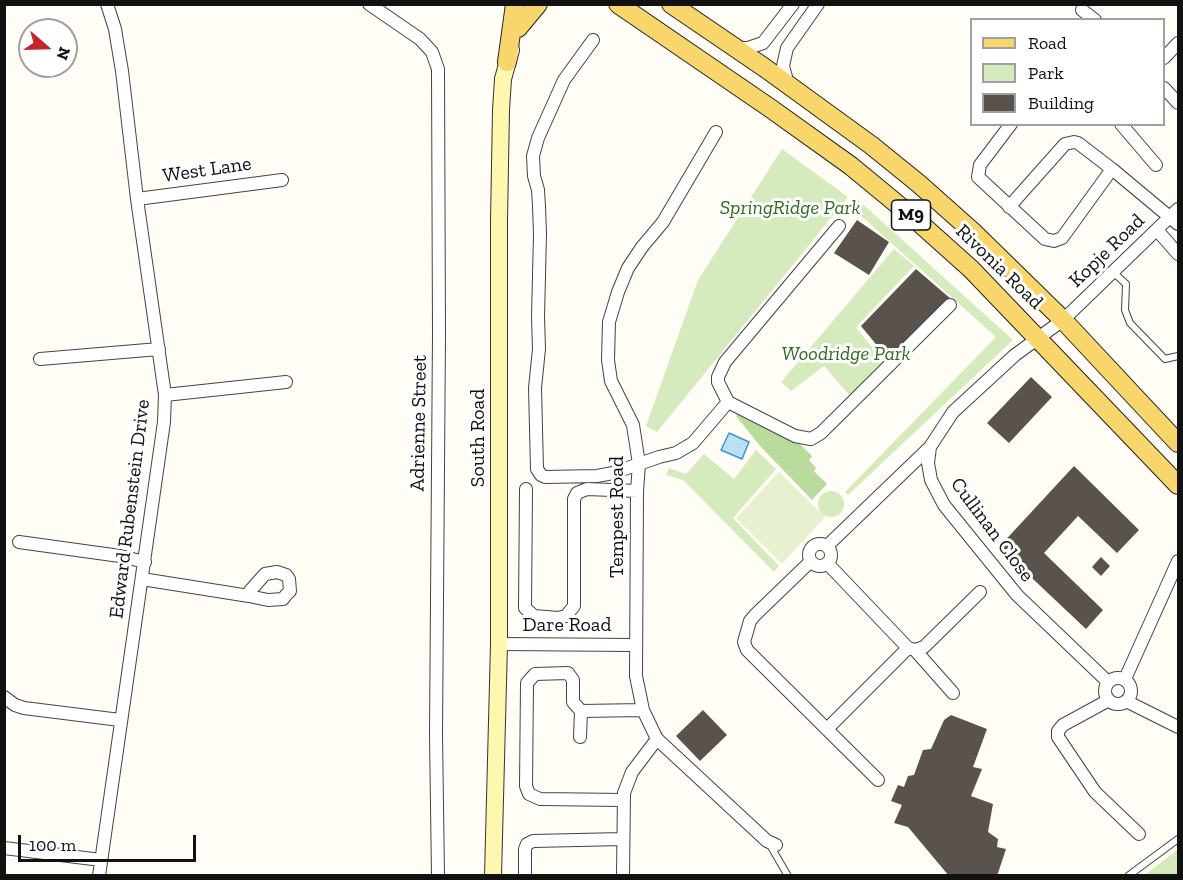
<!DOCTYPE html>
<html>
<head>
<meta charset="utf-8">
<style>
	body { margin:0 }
	#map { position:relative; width:1183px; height:880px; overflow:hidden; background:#fffdf5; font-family:"Zilla Slab",serif }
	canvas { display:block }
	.frame { position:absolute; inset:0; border:6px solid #111; pointer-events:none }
	.legend { position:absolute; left:970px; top:18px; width:195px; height:108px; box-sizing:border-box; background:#fff; border:2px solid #a0a0a0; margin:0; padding:8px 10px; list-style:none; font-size:18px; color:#111 }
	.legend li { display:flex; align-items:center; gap:12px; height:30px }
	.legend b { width:30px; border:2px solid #a0a0a0 }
	.north { position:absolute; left:18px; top:18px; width:60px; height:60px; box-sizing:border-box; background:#fff; border:2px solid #a0a0a0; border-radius:50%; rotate:110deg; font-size:16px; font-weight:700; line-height:24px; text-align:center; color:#111 }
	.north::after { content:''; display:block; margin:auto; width:21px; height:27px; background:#c4262e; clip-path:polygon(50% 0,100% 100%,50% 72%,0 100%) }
	.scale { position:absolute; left:18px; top:835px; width:178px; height:27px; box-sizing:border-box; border:3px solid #111; border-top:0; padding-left:8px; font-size:18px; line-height:21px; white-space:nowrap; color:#111; -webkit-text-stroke:4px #fff; paint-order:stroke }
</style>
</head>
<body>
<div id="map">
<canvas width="1183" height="880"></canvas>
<div class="frame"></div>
<ul class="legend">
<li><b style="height:8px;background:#f9d66b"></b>Road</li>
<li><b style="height:16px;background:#d5ebbd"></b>Park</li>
<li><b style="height:16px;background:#5a524d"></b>Building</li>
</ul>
<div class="north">N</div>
<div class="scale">100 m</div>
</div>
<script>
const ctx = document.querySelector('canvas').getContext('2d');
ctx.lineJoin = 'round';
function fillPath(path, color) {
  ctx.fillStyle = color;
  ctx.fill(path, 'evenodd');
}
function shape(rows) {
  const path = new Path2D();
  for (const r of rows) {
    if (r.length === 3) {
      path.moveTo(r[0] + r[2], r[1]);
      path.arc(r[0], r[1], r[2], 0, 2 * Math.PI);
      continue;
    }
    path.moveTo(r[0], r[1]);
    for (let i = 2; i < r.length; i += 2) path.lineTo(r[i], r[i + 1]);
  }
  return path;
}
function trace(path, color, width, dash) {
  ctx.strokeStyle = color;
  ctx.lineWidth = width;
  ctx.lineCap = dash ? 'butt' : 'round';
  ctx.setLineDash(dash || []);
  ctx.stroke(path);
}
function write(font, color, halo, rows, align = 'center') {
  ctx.font = font + ' "Zilla Slab",serif';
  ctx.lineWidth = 6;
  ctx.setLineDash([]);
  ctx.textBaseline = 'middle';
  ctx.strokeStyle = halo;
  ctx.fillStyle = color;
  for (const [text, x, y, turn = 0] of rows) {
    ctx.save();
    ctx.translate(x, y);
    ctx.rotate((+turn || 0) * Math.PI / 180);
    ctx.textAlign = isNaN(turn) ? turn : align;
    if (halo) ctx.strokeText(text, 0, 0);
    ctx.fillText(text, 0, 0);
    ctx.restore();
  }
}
fillPath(shape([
	[782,149,848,197,657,432,646,426,698,280],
	[856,198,1013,340,848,495,845,492,996,337,849,205],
	[894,249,914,266,856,327,884,363,851,397,824,366,791,391,781,382],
	[756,450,776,469,733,518,779,566,774,572,683,480,666,475,669,468,686,474,704,454,734,479],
	[831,504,13],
	[1178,849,1178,875,1145,875]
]), '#d5ebbd');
fillPath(shape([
	[738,412,801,445,812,456,809,460,816,468,814,471,827,484,812,500,761,447,736,416]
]), '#b9dc9c');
fillPath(shape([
	[779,472,825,517,782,564,736,518]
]), '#e6f2cf');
const water = shape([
	[729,433,749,442,742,459,721,450,729,433]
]);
fillPath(water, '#b9e0f7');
trace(water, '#3f96cf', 1.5);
fillPath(shape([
	[857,220,889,242,869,275,834,253],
	[916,269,951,299,889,360,861,326],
	[1031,377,1052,397,1009,443,987,423],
	[1074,466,1139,530,1117,553,1078,516,1044,553,1103,610,1086,629,999,547],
	[1101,557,1110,566,1101,576,1092,567],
	[703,710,727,735,700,761,676,736],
	[951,715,987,729,973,767,982,769,971,796,993,804,988,832,998,839,997,847,1006,849,997,876,949,876,908,827,894,823,902,805,891,801,898,785,904,787,908,776,914,775,923,750,931,749,944,720]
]), '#5a524d');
const lane = shape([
	[1113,272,1126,284,1125,310,1130,323,1165,359,1178,356],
	[770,845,788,876],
	[1128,876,1178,839]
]);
const street = shape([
	[369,4,420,39,432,52,438,69,439,334,436,734,438,876],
	[1082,10,1095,20],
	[593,40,564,80,538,138,533,156,534,176,538,190,539,206,540,234,538,317,539,349,535,388,537,469,541,475,545,477,597,476,613,473,659,457,676,453,693,443,728,402],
	[735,48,748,48,763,43,793,4],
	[1164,58,1178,43],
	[788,84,783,66,787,48,818,4],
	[1164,88,1178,103],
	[1011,124,980,165,978,177,1045,239,1054,241,1062,238,1112,169],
	[1121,124,1156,165],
	[716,132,663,222,642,247,628,268,618,292,609,322,608,360,611,381,633,425,639,464,637,491,636,676,643,710,657,739,767,841,776,845],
	[137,199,282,180],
	[1009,207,1065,144,1074,142,1078,143,1112,169,1178,224],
	[839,226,725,362,718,377,718,382,728,402,795,436,811,439,821,433,950,305],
	[1157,230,1178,254],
	[40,359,159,349],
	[165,395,286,382],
	[526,489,525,608,534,616,558,618,566,616,574,606,574,499,577,493,587,489,637,491],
	[19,542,120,556,145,562],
	[820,555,11],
	[827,546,930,447],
	[811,561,755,615,750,621,744,642,747,650,878,780],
	[827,563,908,648],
	[142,579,249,596,268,600,283,599,286,595,290,591,289,579,286,575,277,572,265,574,250,591,249,596],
	[499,644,636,645],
	[915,650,953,693],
	[1118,691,13],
	[1125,679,1178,561],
	[1108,682,1017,595,944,505,931,480,928,463,930,447,953,412,1015,355,1063,320,1178,209],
	[4,697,15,705,24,708,120,720],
	[1109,700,1063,725,1058,731,1058,737,1095,792,1139,834],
	[1126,701,1178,727],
	[827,729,908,648,915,650,924,647,980,592],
	[580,737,581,711],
	[623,800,540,799,529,794,526,786,527,683,535,674,568,673,573,680,573,702,581,711,643,710],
	[4,848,101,860],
	[99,876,164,422,165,395,137,199,122,71,115,29,107,4],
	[525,876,525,849,527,844,533,841,623,839],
	[623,876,624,793,632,772,657,739]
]);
const secondary = shape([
	[493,876,499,644,499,221,501,110,503,79,511,50]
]);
const primary = shape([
	[618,4,770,108,851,166,914,218,971,269,1178,485],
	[671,4,765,68,871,145,918,183,972,231,1063,320,1178,443],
	[518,28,538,4],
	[507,62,515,4]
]);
trace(lane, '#444', 8);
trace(street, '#444', 14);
trace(secondary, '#333', 18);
trace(primary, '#222', 20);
trace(lane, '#fff', 6);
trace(street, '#fff', 12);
trace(secondary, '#fff6b0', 16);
trace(primary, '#f9d66b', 18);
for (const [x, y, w] of [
	[911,215,39]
]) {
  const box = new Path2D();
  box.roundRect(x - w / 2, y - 15, w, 30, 4.5);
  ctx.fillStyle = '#fff';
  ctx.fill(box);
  trace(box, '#111', 1.5);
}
write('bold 18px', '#111', null, [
	["M9",911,215]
]);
write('20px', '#111', '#fff', [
	["West Lane",207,170,-8],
	["Kopje Road",1107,251,-44],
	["Rivonia Road",999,267,44],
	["Adrienne Street",419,423,-89],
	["South Road",478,438,-90],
	["Edward Rubenstein Drive",130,509,-83],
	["Tempest Road",617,517,-90],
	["Cullinan Close",992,530,53],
	["Dare Road",567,625]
]);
write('italic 20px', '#2f6b1f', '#fff', [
	["SpringRidge Park",790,208],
	["Woodridge Park",846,354]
]);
</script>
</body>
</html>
